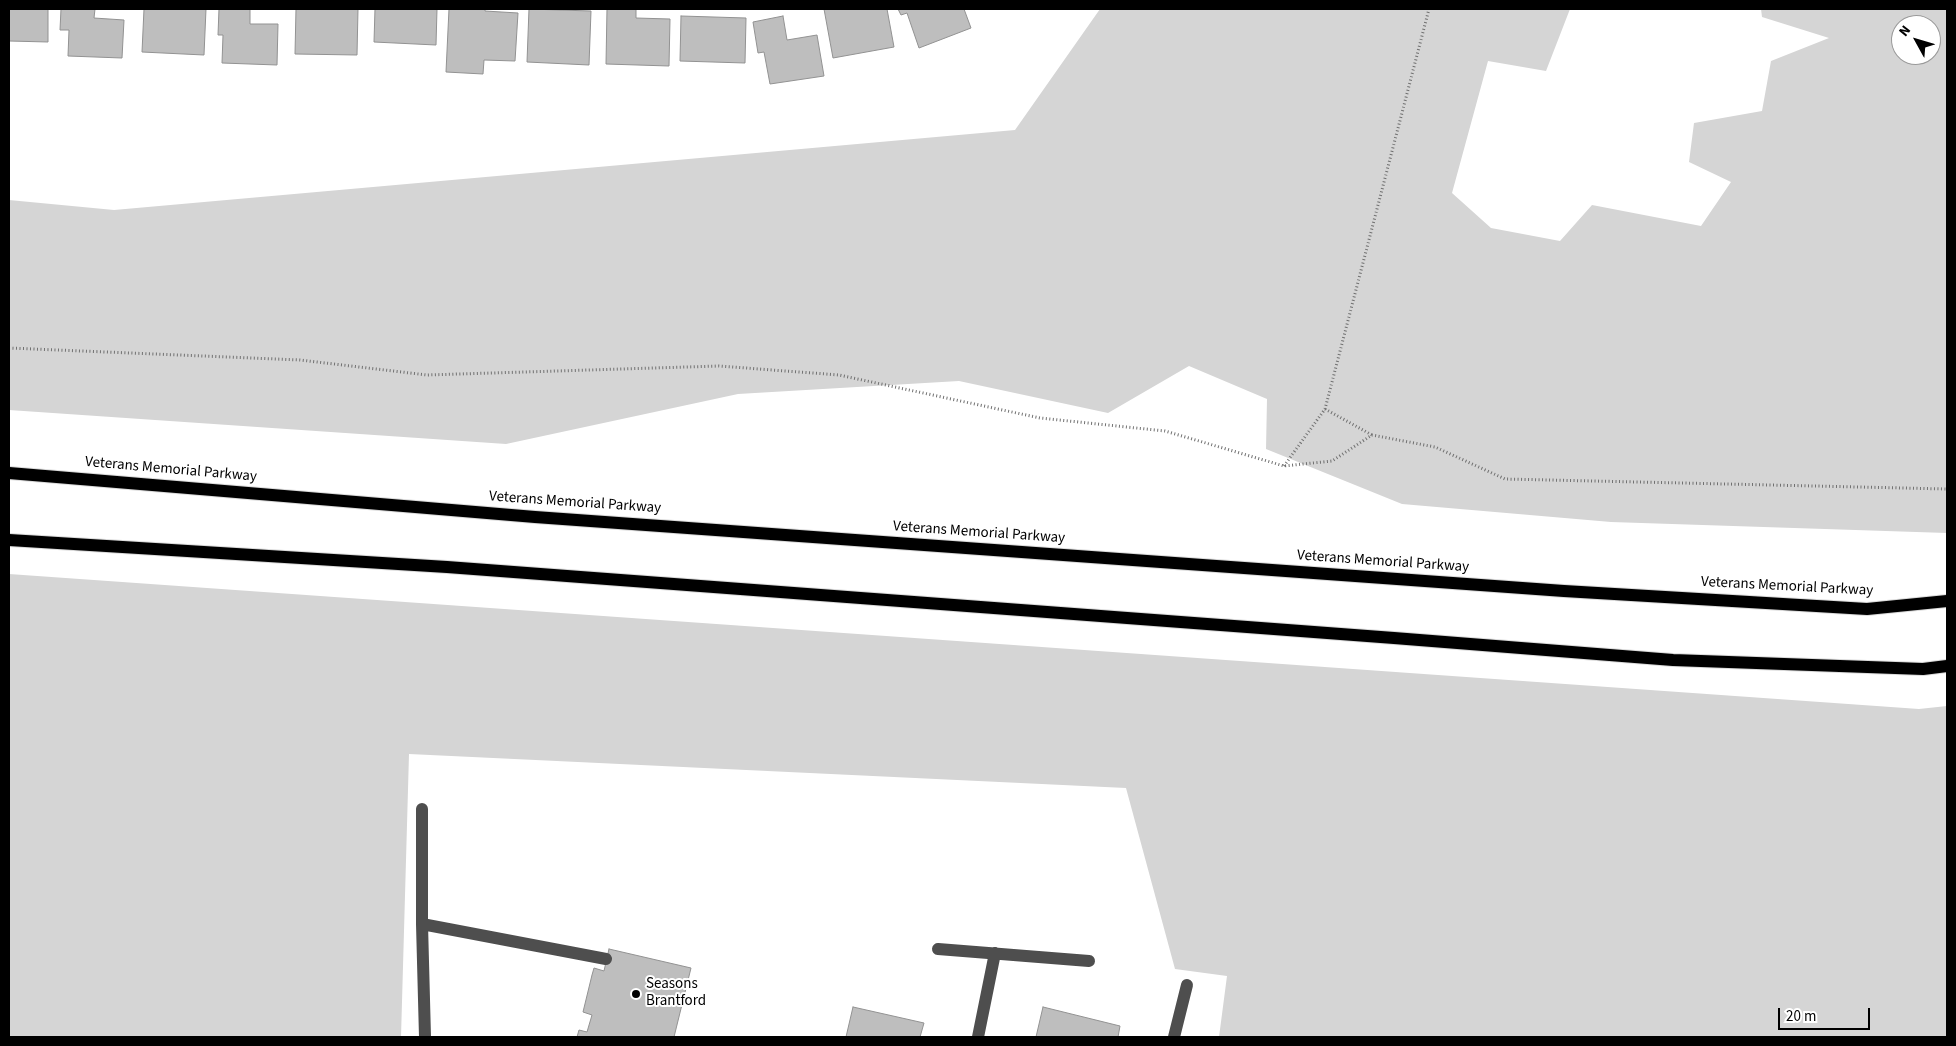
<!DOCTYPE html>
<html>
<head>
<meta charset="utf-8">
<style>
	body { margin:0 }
	#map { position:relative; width:1956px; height:1046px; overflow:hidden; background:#fff; font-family:"Source Sans 3",sans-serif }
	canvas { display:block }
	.frame { position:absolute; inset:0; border:10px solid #000; pointer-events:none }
	.north { position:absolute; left:1891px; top:15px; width:50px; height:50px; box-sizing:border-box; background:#fff; border:1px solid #999; border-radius:50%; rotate:309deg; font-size:14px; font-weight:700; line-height:20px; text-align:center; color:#000 }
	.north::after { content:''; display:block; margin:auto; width:18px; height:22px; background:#000; clip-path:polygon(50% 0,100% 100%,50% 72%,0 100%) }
	.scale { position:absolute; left:1778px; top:1008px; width:92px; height:22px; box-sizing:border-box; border:2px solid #000; border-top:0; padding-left:6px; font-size:15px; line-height:18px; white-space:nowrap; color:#000; -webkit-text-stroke:4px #fff; paint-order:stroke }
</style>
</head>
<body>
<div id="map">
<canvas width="1956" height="1046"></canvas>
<div class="frame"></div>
<div class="north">N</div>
<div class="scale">20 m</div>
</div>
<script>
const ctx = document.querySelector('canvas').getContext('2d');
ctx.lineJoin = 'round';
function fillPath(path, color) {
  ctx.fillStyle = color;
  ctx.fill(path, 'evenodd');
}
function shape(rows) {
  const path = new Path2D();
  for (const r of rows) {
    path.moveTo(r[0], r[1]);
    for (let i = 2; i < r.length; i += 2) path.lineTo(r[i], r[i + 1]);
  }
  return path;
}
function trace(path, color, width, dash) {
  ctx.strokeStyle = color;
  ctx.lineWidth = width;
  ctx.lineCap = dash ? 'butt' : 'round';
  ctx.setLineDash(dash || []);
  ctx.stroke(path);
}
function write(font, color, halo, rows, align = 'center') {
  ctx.font = font + ' "Source Sans 3",sans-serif';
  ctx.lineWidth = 4;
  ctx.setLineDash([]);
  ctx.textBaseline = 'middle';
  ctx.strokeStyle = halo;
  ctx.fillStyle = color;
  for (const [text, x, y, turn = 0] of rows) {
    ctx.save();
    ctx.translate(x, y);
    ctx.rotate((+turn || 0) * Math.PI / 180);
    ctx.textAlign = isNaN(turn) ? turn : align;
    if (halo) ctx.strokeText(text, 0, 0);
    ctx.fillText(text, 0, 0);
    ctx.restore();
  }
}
fillPath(shape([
	[1100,9,1570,9,1546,71,1488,61,1452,193,1491,228,1560,241,1592,205,1701,226,1731,182,1689,162,1694,123,1762,111,1771,61,1829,38,1762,17,1761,9,1947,9,1947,533,1611,522,1402,504,1266,449,1267,399,1189,366,1108,413,959,381,738,394,506,444,9,410,9,200,114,210,1015,130],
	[1901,25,1931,25,1931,55,1901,55],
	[9,574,1919,709,1947,706,1947,1037,1219,1037,1227,976,1175,969,1126,788,409,754,401,1037,9,1037]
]), '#d5d5d5');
const building = shape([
	[9,9,48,9,48,42,9,41,9,9],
	[61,9,95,9,94,18,124,20,122,58,68,56,69,30,60,30,61,9],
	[144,9,206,9,204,55,142,52,144,9],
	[219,9,250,9,250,24,278,24,277,65,222,63,223,35,218,35,219,9],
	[296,9,358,9,357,55,295,54,296,9],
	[375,9,437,9,436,45,374,42,375,9],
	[449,9,485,9,485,11,518,13,515,61,484,60,483,74,446,72,449,9],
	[529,9,591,11,589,65,527,62,529,9],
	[607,9,636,9,636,18,670,19,669,66,606,64,607,9],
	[824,9,887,9,894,47,833,58,824,9],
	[898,9,964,9,971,28,919,48,907,13,901,15,898,9],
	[681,16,746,18,745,63,680,61,681,16],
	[783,16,787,40,817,35,824,76,770,84,764,52,758,53,753,22,783,16],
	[609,949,691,968,674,1037,577,1037,579,1030,587,1032,592,1015,583,1012,592,975,594,968,604,971,609,949],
	[853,1007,924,1023,920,1037,846,1037,853,1007],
	[1043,1007,1120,1026,1118,1037,1036,1037,1043,1007]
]);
fillPath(building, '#bebebe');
trace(building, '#929292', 1);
const major = shape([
	[9,473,535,517,1564,591,1867,609,1947,601],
	[9,540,447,567,1394,638,1673,660,1923,669,1947,666]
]);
trace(major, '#dbdbdb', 14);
trace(shape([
	[9,348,300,360,427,375,719,366,839,375,1040,418,1165,431,1284,466,1332,461,1372,435,1435,447,1505,479,1947,489],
	[1325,409,1372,435],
	[1284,466,1325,409,1429,9]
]), '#707070', 3, [1, 2.5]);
trace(shape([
	[422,809,422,924,425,1037],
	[422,924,606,959],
	[938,949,1089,961],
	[978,1037,995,953],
	[1174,1037,1187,985]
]), '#4e4e4e', 12);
trace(major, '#000', 12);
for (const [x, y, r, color] of [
	[636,994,5,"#000"]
]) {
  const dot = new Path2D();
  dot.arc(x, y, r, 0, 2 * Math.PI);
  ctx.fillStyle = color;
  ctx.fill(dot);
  trace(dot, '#fff', 2);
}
write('15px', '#000', '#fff', [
	["Veterans Memorial Parkway",171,470,5],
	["Veterans Memorial Parkway",575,503,4],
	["Veterans Memorial Parkway",979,533,4],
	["Veterans Memorial Parkway",1383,562,4],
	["Veterans Memorial Parkway",1787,587,3]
]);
write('15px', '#000', '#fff', [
	["Seasons",646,985],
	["Brantford",646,1002]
], 'left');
</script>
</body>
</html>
